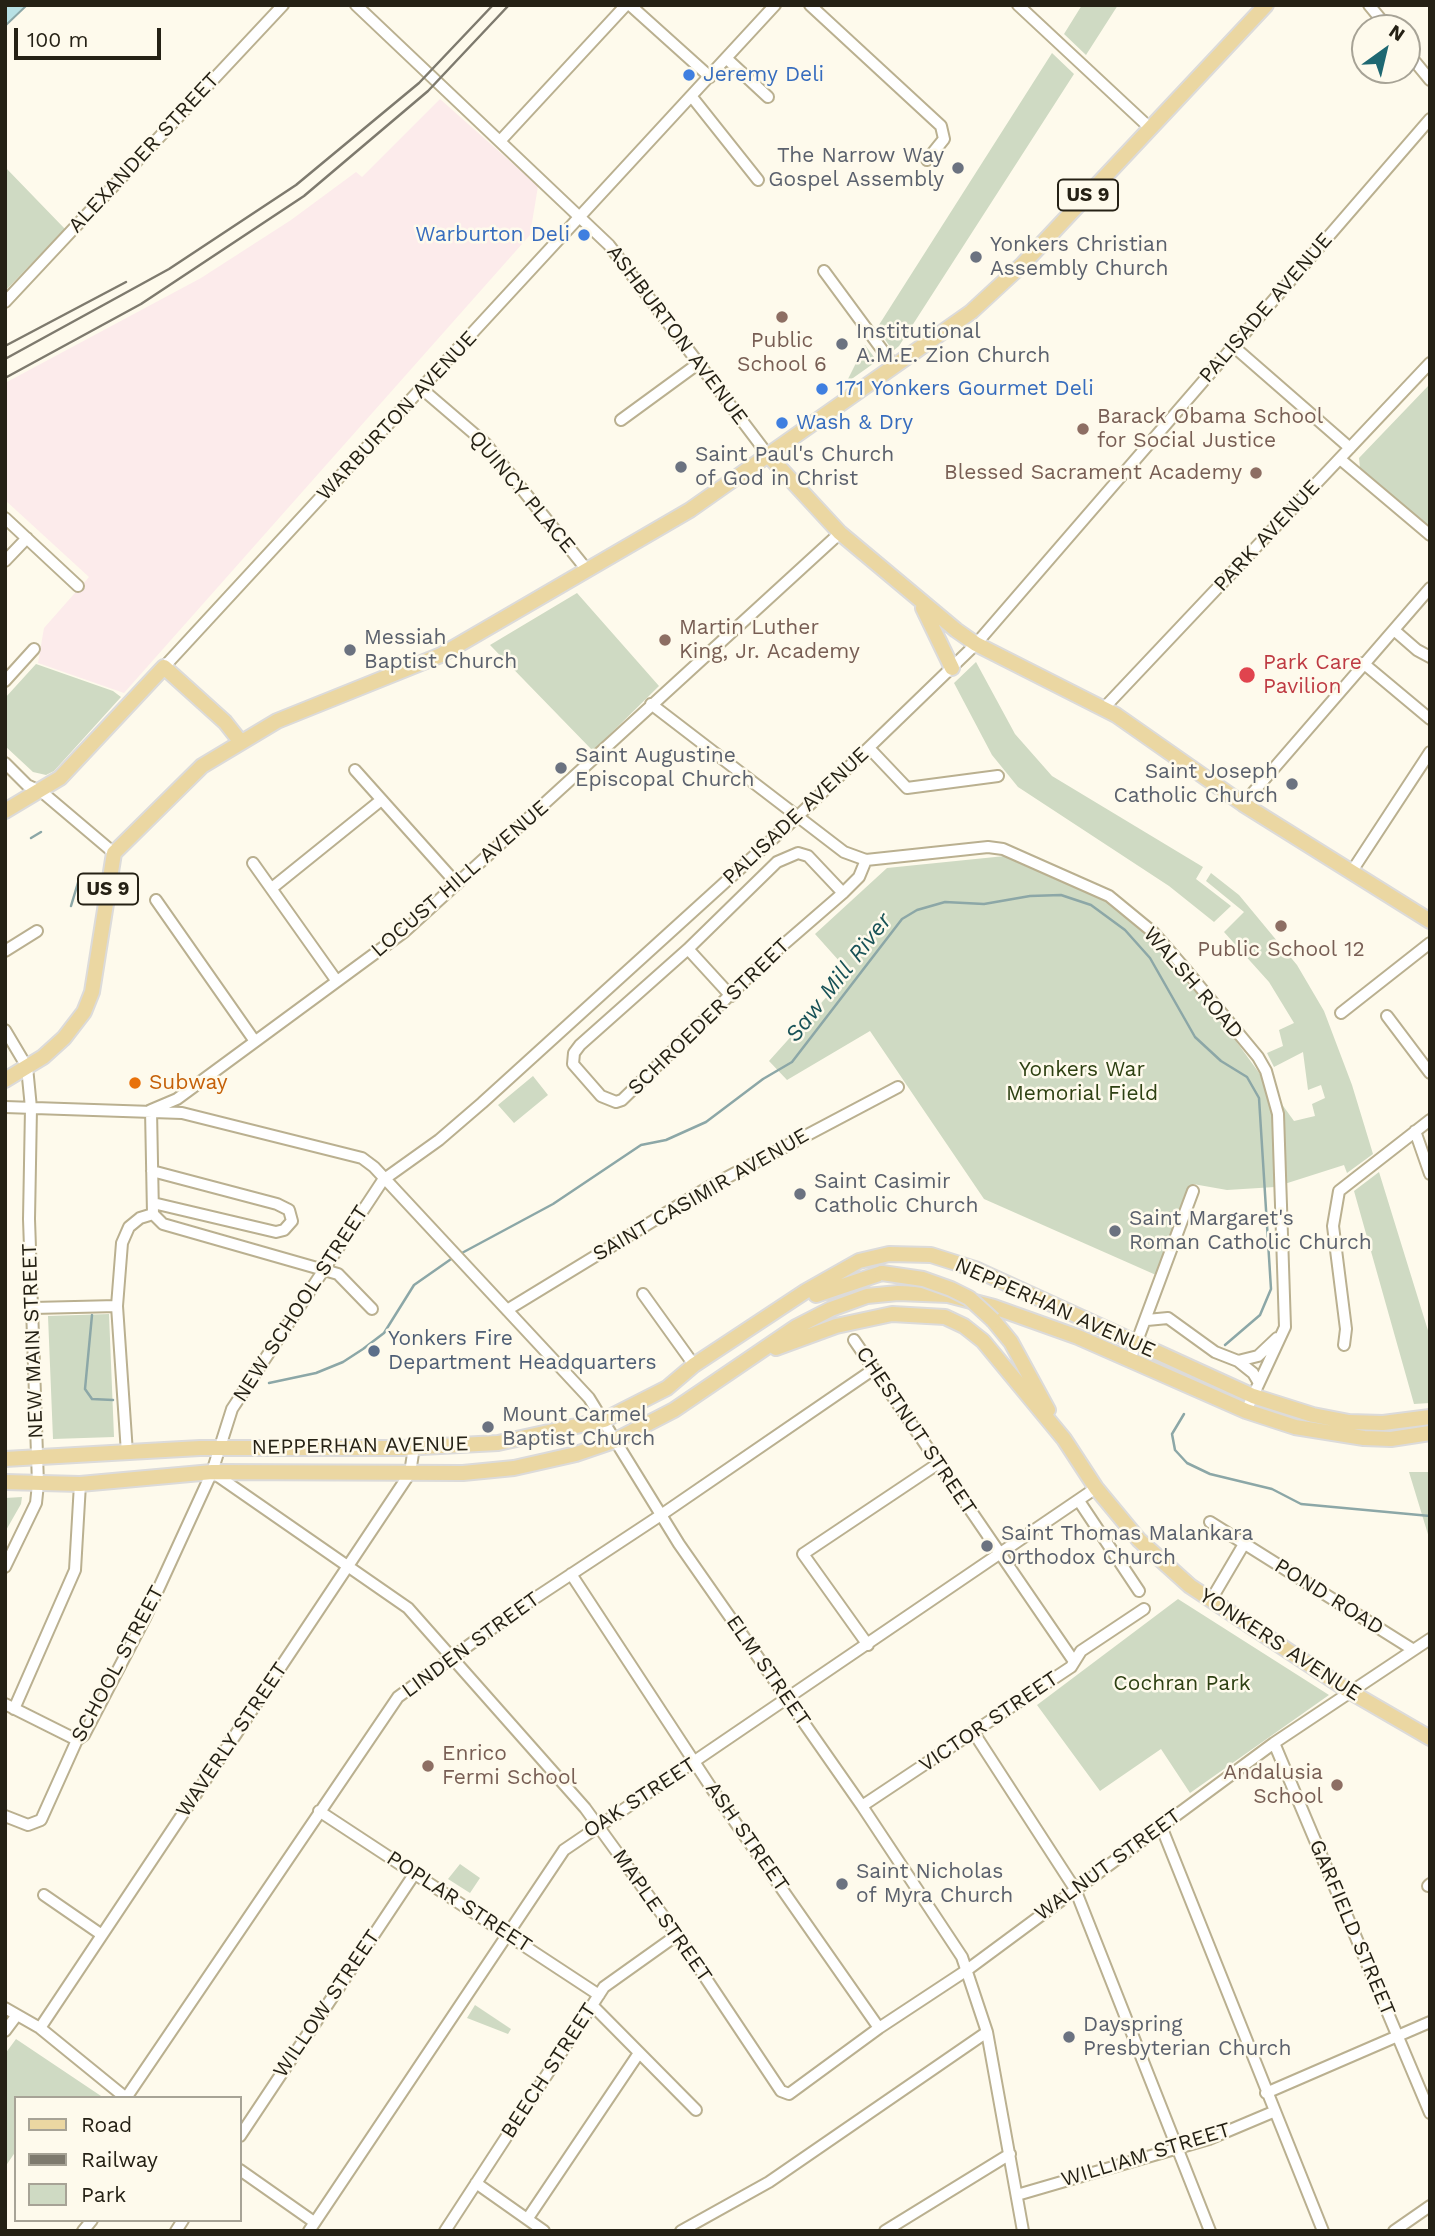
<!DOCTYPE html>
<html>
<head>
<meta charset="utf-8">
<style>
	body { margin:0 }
	#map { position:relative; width:1435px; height:2236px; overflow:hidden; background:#fefaec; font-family:"Work Sans",sans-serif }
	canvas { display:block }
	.frame { position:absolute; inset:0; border:7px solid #252115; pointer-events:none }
	.legend { position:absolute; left:14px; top:2096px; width:228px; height:126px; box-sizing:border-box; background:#fefaec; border:2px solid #a7a396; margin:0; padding:9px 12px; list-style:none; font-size:21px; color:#252115 }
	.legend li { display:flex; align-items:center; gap:14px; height:35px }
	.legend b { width:35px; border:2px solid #a7a396 }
	.north { position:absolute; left:1351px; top:14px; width:70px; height:70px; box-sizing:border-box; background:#fefaec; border:2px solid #a7a396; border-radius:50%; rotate:34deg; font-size:19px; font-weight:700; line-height:28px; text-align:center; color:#252115 }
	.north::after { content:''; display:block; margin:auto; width:24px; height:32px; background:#1e6872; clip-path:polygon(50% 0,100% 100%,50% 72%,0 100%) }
	.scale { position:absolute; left:14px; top:28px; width:147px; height:32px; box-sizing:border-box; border:4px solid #252115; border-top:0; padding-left:9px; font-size:21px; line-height:24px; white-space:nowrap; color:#252115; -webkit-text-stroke:5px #fefaec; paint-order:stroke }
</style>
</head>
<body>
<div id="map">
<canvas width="1435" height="2236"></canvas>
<div class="frame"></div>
<ul class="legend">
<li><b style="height:9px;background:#ebd7a2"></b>Road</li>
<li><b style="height:9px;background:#7e7a6e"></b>Railway</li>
<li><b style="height:19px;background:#cfdac3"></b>Park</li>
</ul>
<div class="north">N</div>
<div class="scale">100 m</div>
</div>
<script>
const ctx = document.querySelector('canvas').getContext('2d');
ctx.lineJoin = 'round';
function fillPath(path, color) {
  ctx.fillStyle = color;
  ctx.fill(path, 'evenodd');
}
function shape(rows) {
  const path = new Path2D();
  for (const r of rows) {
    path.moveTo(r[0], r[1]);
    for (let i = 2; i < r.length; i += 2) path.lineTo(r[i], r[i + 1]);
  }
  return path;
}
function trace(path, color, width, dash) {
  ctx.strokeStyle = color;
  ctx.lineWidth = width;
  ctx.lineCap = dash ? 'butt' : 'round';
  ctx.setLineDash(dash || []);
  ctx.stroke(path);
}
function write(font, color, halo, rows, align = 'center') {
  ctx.font = font + ' "Work Sans",sans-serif';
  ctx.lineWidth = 5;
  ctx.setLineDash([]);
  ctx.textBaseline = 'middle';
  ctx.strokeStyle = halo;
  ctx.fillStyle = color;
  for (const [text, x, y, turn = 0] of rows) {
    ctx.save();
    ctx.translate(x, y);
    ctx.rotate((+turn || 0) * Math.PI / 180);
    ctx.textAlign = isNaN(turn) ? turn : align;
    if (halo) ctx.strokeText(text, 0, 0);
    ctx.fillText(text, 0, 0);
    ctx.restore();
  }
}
fillPath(shape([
	[440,99,538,186,530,235,124,693,38,663,44,628,89,577,5,500,5,383,201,278,291,220,356,172,362,177]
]), '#fcebeb');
fillPath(shape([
	[1082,5,1118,5,1086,55,1064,34],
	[1052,53,1074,74,899,346,893,351,877,328],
	[5,167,65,229,5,291],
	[865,345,877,361,846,383],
	[1430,384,1430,529,1360,468,1359,458],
	[577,593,659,686,593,751,490,645],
	[976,662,1015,734,1052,776,1203,867,1196,879,1231,906,1214,922,1169,886,1018,787,992,755,954,683],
	[36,664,113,691,121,697,54,771,46,775,33,772,5,746,5,698],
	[1005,856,1108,898,1158,943,1228,1030,1294,1121,1315,1116,1312,1104,1325,1098,1321,1085,1308,1090,1303,1052,1274,1067,1267,1053,1283,1046,1279,1030,1294,1023,1269,982,1224,932,1244,912,1206,881,1211,873,1239,895,1297,965,1324,1011,1352,1085,1373,1154,1347,1173,1344,1165,1275,1187,1227,1190,1193,1184,1156,1275,984,1199,870,1031,787,1080,769,1061,849,972,815,934,887,868],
	[533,1076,548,1095,514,1123,498,1105],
	[1379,1172,1430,1337,1430,1403,1414,1404,1354,1191],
	[109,1314,114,1437,53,1439,48,1316],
	[1409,1472,1430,1472,1430,1541],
	[22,1497,21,1504,5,1532,5,1498],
	[1178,1599,1329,1695,1190,1793,1161,1749,1100,1791,1037,1705],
	[460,1864,480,1878,470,1893,448,1879],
	[475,2005,511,2029,508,2034,467,2018],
	[16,2039,104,2098,16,2098,16,2151,5,2167,5,2054]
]), '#cfdac3');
const water = shape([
	[5,5,27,5,5,26,5,5]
]);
fillPath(water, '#b8e1e5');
trace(water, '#8ca7a7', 2);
trace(shape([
	[31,838,41,832],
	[71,906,80,876],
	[460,1254,553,1204,641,1145,666,1140,706,1122,763,1079,792,1062,902,919,917,910,945,902,984,904,1030,896,1061,895,1091,905,1125,930,1150,958,1195,1037,1221,1061,1247,1077,1259,1098,1271,1289,1260,1315,1225,1345],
	[92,1315,85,1389,92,1399,113,1400],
	[269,1383,316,1373,343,1362,363,1349,384,1333,414,1285,454,1257],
	[1184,1414,1172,1434,1175,1450,1187,1463,1210,1474,1272,1489,1301,1504,1430,1516]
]), '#8ca7a7', 2.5);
const minor = shape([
	[356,5,609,245,768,455],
	[630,5,710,77],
	[810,5,941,126,944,139,927,160],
	[1018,5,1151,129],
	[1369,5,1388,28],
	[1407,52,1430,80],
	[726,58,768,97],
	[692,97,758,180],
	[501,140,626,5],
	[824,271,894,366],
	[5,302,283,5],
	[1233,346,1350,448],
	[422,389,485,443,587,570],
	[621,420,699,363],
	[1340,459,1430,535],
	[5,518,78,586],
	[5,561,27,538],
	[1394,630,1417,650,1430,657],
	[1363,663,1430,719],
	[164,667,775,5],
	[5,681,34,649],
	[651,704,844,852,866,860,988,847,1003,849,1109,896,1154,933,1181,964,1258,1057,1266,1071,1278,1114,1285,1327,1246,1411],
	[1104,708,1430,363],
	[869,748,907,788,998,776],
	[5,763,27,785,42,792,114,853],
	[355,770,457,884],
	[1243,804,1430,588],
	[253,863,336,980],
	[1352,871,1430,752],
	[272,888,380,801],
	[843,893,808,856,798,853,777,862,688,949,580,1045,574,1053,573,1064,601,1096,616,1102,622,1100,768,958,843,893,859,877,866,860],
	[156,900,254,1040],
	[688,949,731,996],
	[5,951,37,931],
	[1341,1013,1430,943],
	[1387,1016,1430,1073],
	[5,1030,27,1067,31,1108,29,1219,38,1484,36,1503,5,1567],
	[5,1107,182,1113,362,1158,374,1167,589,1398,679,1544,862,1806,962,1957,987,2032,1023,2231],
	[1415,1131,1430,1174],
	[152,1171,277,1204,289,1210,292,1221,284,1230,276,1232,153,1203],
	[153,1214,151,1110,177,1099,404,932,840,533],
	[153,1214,163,1224,338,1274,372,1309],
	[643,1294,694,1365],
	[33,1308,117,1306],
	[507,1310,707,1188,898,1087],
	[1147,1320,1168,1318,1215,1352,1238,1361,1253,1373,1259,1383],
	[854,1340,1073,1660],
	[1344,1345,1346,1329,1333,1226,1339,1191,1430,1120],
	[1130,1360,1193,1191],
	[1238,1361,1258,1356,1277,1338],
	[127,1453,117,1306,122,1243,129,1227,140,1218,153,1214],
	[212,1472,408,1608,585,1808,677,1935,781,2091,789,2094,879,2028,967,1970,1274,1743,1430,1639],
	[1079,1501,1139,1591],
	[1210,1522,1412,1649],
	[571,1574,712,1789,879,2028],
	[1211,1600,1244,1544],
	[868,1645,803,1554,939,1463],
	[5,1704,77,1740],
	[14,1709,75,1570,80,1484],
	[974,1733,1075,1889,1210,2231],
	[1274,1743,1430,2113],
	[862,1806,1071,1667,1081,1651,1144,1609],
	[319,1811,599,1995],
	[5,1816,28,1825,41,1820,77,1740,84,1735,145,1618,212,1472,232,1409,383,1180,439,1140,482,1103,798,816,976,644,1430,119],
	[1161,1826,1323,2231],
	[1428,1886,1430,1884],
	[44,1895,102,1935],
	[592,2005,696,2110],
	[5,2008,40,2028,126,2098],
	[40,2028,410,1473,414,1447],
	[5,2031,17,2015],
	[1266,2093,1430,2022],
	[126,2098,398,1697,520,1608,661,1515,874,1369],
	[240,2136,415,1873],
	[240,2170,314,2222],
	[476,2183,544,2231],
	[1017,2195,1209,2139,1273,2112],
	[528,2218,639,2053],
	[83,2231,92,2220],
	[176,2231,183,2220],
	[309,2231,564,1850,1096,1488],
	[445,2231,604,1987,677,1935],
	[681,2231,769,2182,987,2032],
	[885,2231,1010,2154],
	[1394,2231,1430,2206]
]);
const major = shape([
	[768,455,840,533,956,630,976,644,1116,715,1243,804,1430,921],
	[923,608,952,668],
	[5,811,60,778,164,667,225,722,240,741],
	[5,1080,43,1057,64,1038,84,1012,92,992,114,853,202,766,277,721,441,655,690,510,971,312,1023,264,1266,5],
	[816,1295,882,1273],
	[993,1320,1011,1342,1048,1410],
	[776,1348,836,1326,892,1314,945,1317,964,1326,983,1341,1064,1439,1096,1488,1139,1540,1190,1586,1349,1691,1430,1738],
	[5,1459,200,1448,402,1448,498,1443,604,1420,667,1388,694,1365,806,1291,859,1261,889,1254,931,1255,975,1269,1253,1396,1313,1415,1349,1422,1383,1423,1430,1417],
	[5,1482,80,1484,212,1472,463,1473,514,1468,576,1454,614,1441,674,1410,796,1327,831,1309,867,1296,898,1293,948,1295,994,1307,1078,1337,1246,1411,1295,1427,1364,1438,1391,1439,1430,1433]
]);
trace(minor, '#bab090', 14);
trace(major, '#dcdbda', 18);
trace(minor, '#fff', 10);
trace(major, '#ebd7a2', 14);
trace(shape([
	[5,346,126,282],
	[5,359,169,269,296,185,419,83,493,5],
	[5,378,141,304,304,196,428,91,509,5]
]), '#7e7a6e', 2.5);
const majorBridge = shape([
	[882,1273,923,1279,951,1289,969,1298,993,1320]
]);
trace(majorBridge, '#dcdbda', 18, []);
trace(majorBridge, '#ebd7a2', 14);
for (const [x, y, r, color] of [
	[689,75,7,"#3f7fe0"],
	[958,168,7,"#6b7280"],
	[584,235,7,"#3f7fe0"],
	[976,257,7,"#6b7280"],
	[782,317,7,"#8d6e63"],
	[842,344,7,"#6b7280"],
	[822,389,7,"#3f7fe0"],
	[782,423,7,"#3f7fe0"],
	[1083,429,7,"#8d6e63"],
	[681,467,7,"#6b7280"],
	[1256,473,7,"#8d6e63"],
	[665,640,7,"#8d6e63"],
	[350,650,7,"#6b7280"],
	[1247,675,9,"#e0444e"],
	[561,768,7,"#6b7280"],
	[1292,784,7,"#6b7280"],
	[1281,926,7,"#8d6e63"],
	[135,1083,7,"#e8710a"],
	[800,1194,7,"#6b7280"],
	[1115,1231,7,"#6b7280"],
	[374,1351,7,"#5c6f8a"],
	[488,1427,7,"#6b7280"],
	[987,1546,7,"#6b7280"],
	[428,1766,7,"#8d6e63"],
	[1337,1785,7,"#8d6e63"],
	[842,1884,7,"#6b7280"],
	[1069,2037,7,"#6b7280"]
]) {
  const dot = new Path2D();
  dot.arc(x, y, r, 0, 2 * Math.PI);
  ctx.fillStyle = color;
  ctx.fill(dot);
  trace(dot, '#fefaec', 2.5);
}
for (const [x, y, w] of [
	[1088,195,60],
	[108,889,60]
]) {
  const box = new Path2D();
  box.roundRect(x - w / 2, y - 15.5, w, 31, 5);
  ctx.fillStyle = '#fefaec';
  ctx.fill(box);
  trace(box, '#252115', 2);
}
write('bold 19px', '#252115', null, [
	["US 9",1088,195],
	["US 9",108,889]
]);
write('21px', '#366cbe', '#fefaec', [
	["Jeremy Deli",703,75],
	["Warburton Deli",570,235,"right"],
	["171 Yonkers Gourmet Deli",836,389],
	["Wash & Dry",796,423]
], 'left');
write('21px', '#252115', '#fefaec', [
	["ALEXANDER STREET",144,153,-47],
	["PALISADE AVENUE",1266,308,-49],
	["ASHBURTON AVENUE",677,335,53],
	["WARBURTON AVENUE",397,416,-47],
	["QUINCY PLACE",522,492,50],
	["PARK AVENUE",1267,536,-47],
	["PALISADE AVENUE",796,816,-43],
	["LOCUST HILL AVENUE",460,879,-41],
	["WALSH ROAD",1193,983,49],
	["SCHROEDER STREET",709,1017,-44],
	["SAINT CASIMIR AVENUE",701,1195,-30],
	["NEW SCHOOL STREET",301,1304,-57],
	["NEPPERHAN AVENUE",1055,1308,24],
	["NEW MAIN STREET",33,1341,-92],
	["CHESTNUT STREET",916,1431,56],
	["NEPPERHAN AVENUE",360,1446,-1],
	["POND ROAD",1329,1597,32],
	["LINDEN STREET",471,1645,-36],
	["YONKERS AVENUE",1280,1645,33],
	["SCHOOL STREET",118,1664,-62],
	["ELM STREET",768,1671,55],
	["VICTOR STREET",989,1722,-34],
	["WAVERLY STREET",232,1740,-56],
	["OAK STREET",640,1798,-33],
	["ASH STREET",747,1837,55],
	["WALNUT STREET",1108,1865,-36],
	["POPLAR STREET",459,1902,33],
	["MAPLE STREET",662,1916,55],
	["GARFIELD STREET",1352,1928,67],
	["WILLOW STREET",327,2004,-56],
	["BEECH STREET",549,2071,-57],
	["WILLIAM STREET",1146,2155,-17]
]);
write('21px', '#5b616d', '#fefaec', [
	["The Narrow Way",944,156,"right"],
	["Gospel Assembly",944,180,"right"],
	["Yonkers Christian",990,245],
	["Assembly Church",990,269],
	["Institutional",856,332],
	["A.M.E. Zion Church",856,356],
	["Saint Paul's Church",695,455],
	["of God in Christ",695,479],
	["Messiah",364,638],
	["Baptist Church",364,662],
	["Saint Augustine",575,756],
	["Episcopal Church",575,780],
	["Saint Joseph",1278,772,"right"],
	["Catholic Church",1278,796,"right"],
	["Saint Casimir",814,1182],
	["Catholic Church",814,1206],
	["Saint Margaret's",1129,1219],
	["Roman Catholic Church",1129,1243],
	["Mount Carmel",502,1415],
	["Baptist Church",502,1439],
	["Saint Thomas Malankara",1001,1534],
	["Orthodox Church",1001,1558],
	["Saint Nicholas",856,1872],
	["of Myra Church",856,1896],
	["Dayspring",1083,2025],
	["Presbyterian Church",1083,2049]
], 'left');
write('21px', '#785e54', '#fefaec', [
	["Public",782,341,"center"],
	["School 6",782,365,"center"],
	["Barack Obama School",1097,417],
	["for Social Justice",1097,441],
	["Blessed Sacrament Academy",1242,473,"right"],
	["Martin Luther",679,628],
	["King, Jr. Academy",679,652],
	["Public School 12",1281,950,"center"],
	["Enrico",442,1754],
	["Fermi School",442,1778],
	["Andalusia",1323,1773,"right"],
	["School",1323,1797,"right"]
], 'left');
write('21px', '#be3a42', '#fefaec', [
	["Park Care",1263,663],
	["Pavilion",1263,687]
], 'left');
write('21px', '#2d4012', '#fefaec', [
	["Yonkers War",1082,1070],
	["Memorial Field",1082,1094],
	["Cochran Park",1182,1684]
]);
write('21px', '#c56008', '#fefaec', [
	["Subway",149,1083]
], 'left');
write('21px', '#4e5e75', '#fefaec', [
	["Yonkers Fire",388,1339],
	["Department Headquarters",388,1363]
], 'left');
write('italic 23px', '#185257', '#fefaec', [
	["Saw Mill River",839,978,-52]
]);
</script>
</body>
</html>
